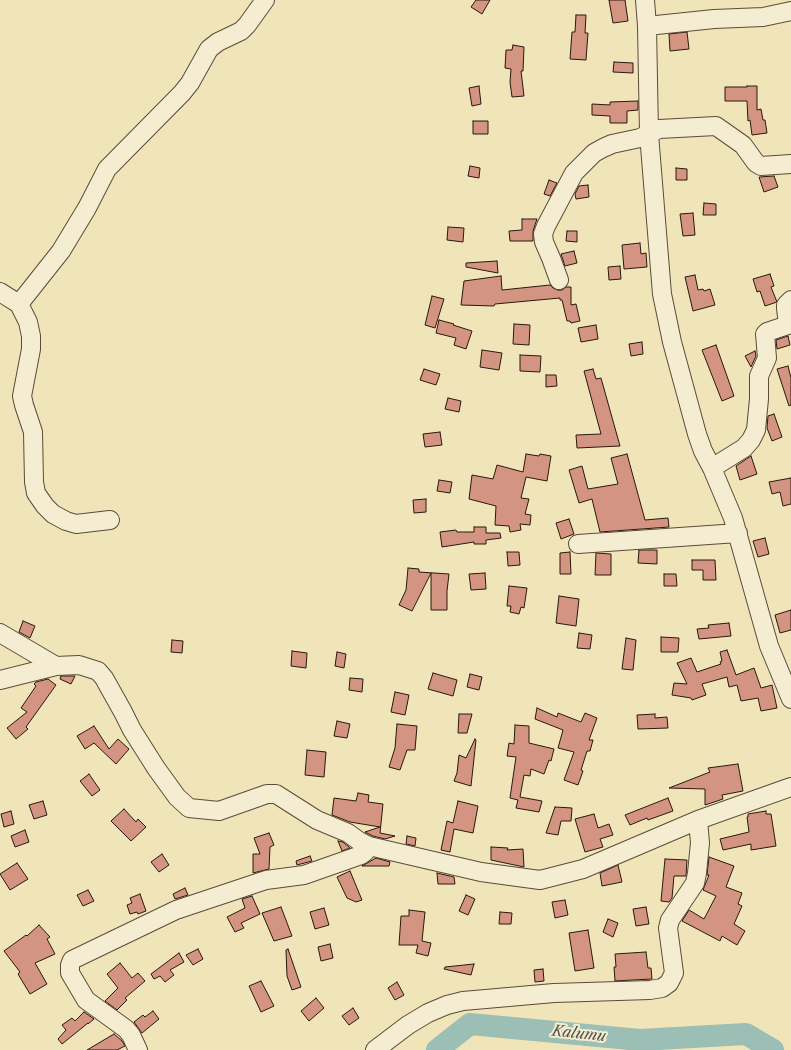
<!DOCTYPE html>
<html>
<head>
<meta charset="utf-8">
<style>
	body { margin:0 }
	canvas { display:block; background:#f0e4b9 }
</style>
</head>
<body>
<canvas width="791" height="1050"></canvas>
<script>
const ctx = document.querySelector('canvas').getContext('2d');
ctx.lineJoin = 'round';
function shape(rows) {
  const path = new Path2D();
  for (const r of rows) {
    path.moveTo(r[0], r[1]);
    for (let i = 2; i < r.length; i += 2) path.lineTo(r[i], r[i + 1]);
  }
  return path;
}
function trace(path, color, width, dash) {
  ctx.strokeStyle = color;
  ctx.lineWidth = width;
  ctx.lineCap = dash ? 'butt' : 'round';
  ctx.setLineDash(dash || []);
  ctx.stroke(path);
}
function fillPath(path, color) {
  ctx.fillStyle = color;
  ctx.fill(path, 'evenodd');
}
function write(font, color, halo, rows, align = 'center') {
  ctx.font = font + ' "Libre Caslon Text",serif';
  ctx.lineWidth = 4;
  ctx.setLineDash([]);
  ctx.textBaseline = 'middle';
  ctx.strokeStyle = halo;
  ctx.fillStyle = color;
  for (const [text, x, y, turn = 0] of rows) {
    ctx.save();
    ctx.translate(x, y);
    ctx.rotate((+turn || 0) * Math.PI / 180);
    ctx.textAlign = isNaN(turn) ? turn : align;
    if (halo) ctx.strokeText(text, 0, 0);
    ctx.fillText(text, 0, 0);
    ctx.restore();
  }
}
trace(shape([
	[437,1050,470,1024,640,1040,746,1034,773,1050]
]), '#9bbeb5', 22);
const building = shape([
	[476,0,490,0,482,14,471,7,476,0],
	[609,0,625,0,628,21,613,23,609,0],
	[576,15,586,15,585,33,588,33,586,60,570,59,572,32,575,32,576,15],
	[687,32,689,49,670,51,669,34,687,32],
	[513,45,524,47,523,71,521,71,524,96,512,97,510,82,511,69,505,68,506,50,512,50,513,45],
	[614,62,633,63,633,73,613,72,614,62],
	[479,86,481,104,472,106,469,88,479,86],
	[747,86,757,86,757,110,761,109,763,120,765,120,767,133,752,135,750,120,748,121,747,101,725,101,725,87,747,87,747,86],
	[638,101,638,110,627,111,627,123,610,123,610,116,592,115,592,104,610,105,610,102,638,101],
	[473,121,488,121,488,134,473,134,473,121],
	[470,166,480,168,479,178,468,176,470,166],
	[676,168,687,169,687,180,676,180,676,168],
	[774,176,778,187,764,192,759,177,774,176],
	[549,180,557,183,550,196,544,194,549,180],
	[588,185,589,197,576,199,575,194,579,186,588,185],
	[704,203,716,204,716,215,703,215,704,203],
	[693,213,695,235,683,236,680,214,693,213],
	[522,219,537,219,533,231,533,241,510,241,509,231,522,230,522,219],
	[448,227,464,228,463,242,447,240,448,227],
	[567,231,577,231,577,242,566,241,567,231],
	[640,243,641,254,646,253,647,267,624,269,622,245,640,243],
	[574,251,577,263,565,266,561,254,574,251],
	[497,261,498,273,466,267,466,263,497,261],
	[620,266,621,279,609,280,608,267,620,266],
	[770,274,774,286,771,287,777,302,765,306,760,291,757,292,753,279,770,274],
	[695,275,698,290,703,289,704,291,710,289,715,305,693,311,685,277,695,275],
	[501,276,502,290,550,285,553,288,558,290,562,290,566,287,571,287,571,305,576,304,580,321,571,323,570,321,567,321,562,300,560,300,560,298,495,304,494,306,461,305,464,281,501,276],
	[432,296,444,299,435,328,425,325,432,296],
	[439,320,454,324,453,325,472,331,466,349,454,345,456,338,436,333,439,320],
	[514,324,530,325,529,345,513,344,514,324],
	[596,325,598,339,581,342,578,328,596,325],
	[788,336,790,345,777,349,776,340,788,336],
	[642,342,643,354,631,356,629,344,642,342],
	[716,345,734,396,722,401,702,350,716,345],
	[482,350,502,353,499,370,480,367,482,350],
	[755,351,756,356,751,367,745,356,755,351],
	[520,355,541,356,540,372,520,371,520,355],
	[788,366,791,378,791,405,789,406,777,369,788,366],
	[424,369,440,374,436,385,420,380,424,369],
	[593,369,596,379,601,378,620,446,577,448,576,435,601,434,584,371,593,369],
	[546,375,556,375,557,386,546,387,546,375],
	[448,398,461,401,459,412,445,409,448,398],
	[774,414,782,437,772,441,767,428,768,416,774,414],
	[440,432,442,445,425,447,423,434,440,432],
	[526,454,539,456,540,454,551,456,547,481,526,477,521,498,529,499,525,514,531,515,530,525,520,524,521,530,510,532,509,526,495,525,496,506,469,499,472,475,493,479,497,465,523,472,526,454],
	[627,454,645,520,668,518,669,527,600,532,592,499,579,503,569,470,582,466,588,489,618,484,611,458,627,454],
	[751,456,757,474,740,480,736,466,751,456],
	[791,478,791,504,783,506,780,492,772,494,769,482,791,478],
	[439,480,452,482,450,493,437,491,439,480],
	[426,499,426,512,414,513,413,500,426,499],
	[569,519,574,534,561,539,556,523,569,519],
	[474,527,486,527,486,533,500,533,501,538,486,540,486,544,474,544,474,542,442,547,440,532,456,530,457,532,474,532,474,527],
	[765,538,769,554,758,557,753,541,765,538],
	[639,550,657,550,657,564,638,563,639,550],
	[507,552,519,552,520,565,508,566,507,552],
	[570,552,571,574,560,574,560,553,570,552],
	[596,553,611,554,611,575,595,575,596,553],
	[692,560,715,560,716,580,703,580,703,570,692,570,692,560],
	[408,568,419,569,419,572,449,574,447,591,447,610,431,610,431,573,412,611,399,605,406,590,408,568],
	[485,573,486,589,471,590,469,574,485,573],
	[664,574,676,574,677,586,664,586,664,574],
	[509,586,527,588,524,608,521,607,519,614,510,612,511,606,507,606,509,586],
	[559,596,579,599,576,626,556,623,559,596],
	[791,610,791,630,780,633,775,615,791,610],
	[23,621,35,626,30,638,19,632,23,621],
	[729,623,731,636,699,639,697,629,709,628,708,625,729,623],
	[579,633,592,635,590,649,577,648,579,633],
	[661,637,679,638,678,652,661,652,661,637],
	[626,638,636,640,633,670,622,669,626,638],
	[172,640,183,641,182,653,171,652,172,640],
	[727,650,736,675,754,668,761,688,772,685,777,708,761,711,758,698,741,701,737,685,729,687,727,677,702,684,706,695,692,700,691,698,672,695,674,683,687,684,677,663,691,658,697,672,721,664,720,662,722,661,720,652,727,650],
	[292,651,307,653,306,668,291,666,292,651],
	[337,652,346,654,344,668,335,666,337,652],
	[433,673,457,680,453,696,428,689,433,673],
	[470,674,482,677,479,690,467,687,470,674],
	[61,676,75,676,71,684,60,679,61,676],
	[350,678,363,679,362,692,349,690,350,678],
	[48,679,56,685,26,727,28,729,16,739,7,728,27,712,21,708,36,686,34,684,36,682,48,679],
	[395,692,409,695,405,715,391,712,395,692],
	[537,708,557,717,558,713,581,722,585,713,597,718,589,740,593,740,590,751,587,751,581,770,583,771,578,785,564,780,574,752,558,748,563,730,535,719,537,708],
	[459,714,472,714,467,733,458,733,459,714],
	[655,714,655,718,667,717,668,728,638,729,637,715,655,714],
	[337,721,350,724,347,738,334,736,337,721],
	[397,724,417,726,415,750,407,750,400,770,389,767,395,748,397,724],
	[515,725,529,726,529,743,554,749,551,761,549,760,544,774,531,769,530,776,524,775,520,797,542,801,539,812,516,808,518,800,510,798,516,757,507,756,509,743,514,744,515,725],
	[94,726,109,749,118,739,129,749,116,764,94,743,85,749,77,736,94,726],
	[475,739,476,740,471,786,454,781,457,773,459,755,466,758,475,739],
	[307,750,326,752,324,777,305,775,307,750],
	[738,764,743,791,722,795,723,799,705,805,705,789,669,788,710,772,708,768,738,764],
	[89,774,100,790,92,796,80,781,89,774],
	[358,793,369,795,368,802,383,804,380,833,395,836,385,839,373,836,365,832,380,827,350,822,332,815,334,798,356,801,358,793],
	[668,798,673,811,648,820,647,818,630,825,625,815,668,798],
	[43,801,47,815,34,819,29,805,43,801],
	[458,801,478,806,473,833,454,829,450,852,441,850,447,821,453,823,458,801],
	[555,807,572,808,571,821,561,821,558,835,546,833,555,807],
	[124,809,136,822,138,819,146,827,131,841,111,821,124,809],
	[11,811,14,824,4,827,1,814,11,811],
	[766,811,766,814,771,814,776,846,751,850,751,844,723,850,720,839,749,832,747,817,748,817,748,814,766,811],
	[594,814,598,828,609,824,613,835,600,839,603,847,585,852,575,819,594,814],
	[25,830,29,842,15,847,11,836,25,830],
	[269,833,274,845,270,847,269,869,253,873,253,854,260,854,254,838,269,833],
	[407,836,416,838,415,846,406,844,407,836],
	[338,841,343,842,350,848,342,851,338,841],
	[491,847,508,848,507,850,523,849,524,867,491,860,491,847],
	[162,854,169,865,159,872,151,862,162,854],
	[310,856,312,861,297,865,296,861,310,856],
	[709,857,734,866,726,887,742,893,738,904,742,906,734,924,745,931,737,945,722,936,720,941,682,921,689,910,704,919,716,896,703,890,709,875,707,875,709,857],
	[376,858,390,862,389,866,362,866,376,858],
	[665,859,687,860,686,876,674,876,672,898,669,902,661,901,665,859],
	[17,863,28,879,10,890,0,874,17,863],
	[618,865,622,882,602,886,600,873,618,865],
	[350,871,362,900,356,902,347,898,337,877,350,871],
	[437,873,454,877,455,884,438,884,437,873],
	[185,888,188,895,175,899,173,894,185,888],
	[88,890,94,901,83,906,77,895,88,890],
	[140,894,146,911,138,914,137,912,130,914,127,905,132,903,130,898,140,894],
	[466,895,475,899,468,915,459,911,466,895],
	[252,896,260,914,241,923,244,928,235,932,227,917,245,908,242,899,252,896],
	[565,900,568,915,555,918,552,902,565,900],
	[281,907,292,936,274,941,262,913,281,907],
	[646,907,649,924,636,926,633,909,646,907],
	[324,908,329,925,315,929,310,912,324,908],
	[409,910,425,912,422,941,431,943,428,956,416,953,418,945,399,945,401,916,409,916,409,910],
	[500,912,512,913,511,924,499,924,500,912],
	[608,919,618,923,613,937,603,932,608,919],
	[39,925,50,937,47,939,55,954,35,963,47,984,30,994,18,974,20,972,4,951,26,935,27,936,39,925],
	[588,930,594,968,575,971,569,933,588,930],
	[330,944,333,958,321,961,318,947,330,944],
	[198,949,203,959,193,965,186,955,198,949],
	[288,949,301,987,292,990,287,976,286,950,288,949],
	[646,952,648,968,651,968,652,979,615,981,614,967,616,967,615,954,646,952],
	[179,953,184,962,170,970,174,975,165,982,160,976,154,979,151,974,179,953],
	[120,963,132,978,138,973,145,981,125,998,127,1000,117,1010,105,1001,118,988,107,974,120,963],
	[474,964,471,975,444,969,445,967,474,964],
	[543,969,544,981,535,982,534,970,543,969],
	[261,981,274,1006,261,1012,249,986,261,981],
	[397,982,404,995,395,1000,388,988,397,982],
	[316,998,324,1008,309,1021,301,1011,316,998],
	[353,1008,359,1018,349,1025,342,1016,353,1008],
	[153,1011,159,1019,142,1033,134,1022,143,1015,145,1017,153,1011],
	[84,1012,94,1019,88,1024,88,1023,62,1044,58,1039,66,1030,62,1025,72,1018,75,1021,84,1012],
	[114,1034,122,1041,125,1046,117,1050,87,1050,114,1034]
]);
fillPath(building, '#d39481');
trace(building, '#2a180e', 1);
const minor = shape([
	[645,0,647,26,649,134,662,294,672,342,697,434,703,451,712,468,733,518,769,646,791,699],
	[647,26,714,19,763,17,791,11],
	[559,280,551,258,544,242,543,234,546,226,574,173,594,153,603,148,612,144,640,138,659,129,716,126,743,145,756,163,761,166,791,164],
	[0,292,19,304,28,322,31,336,31,349,22,396,24,405,33,432,34,482,36,493,45,506,53,514,66,521,76,524,110,520],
	[19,304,61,251,87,208,107,169,182,93,190,83,209,49,218,42,241,31,247,25,265,0],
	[712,468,744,448,751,440,756,430,759,399,759,376,767,358,765,334,767,332,788,325,786,308,786,305,791,300],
	[578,544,738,533],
	[0,633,56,666],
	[0,680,56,666,79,665,98,671,104,678,123,712,132,730,156,768,177,797,189,808,219,811,267,794,276,794,317,820,348,833,359,841,369,846,481,872,525,878,540,880,583,869,698,820,791,787],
	[138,1050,131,1035,126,1029,86,1000,70,973,70,965,72,960,176,910,266,880,304,875,361,855,365,852,369,846],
	[375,1050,408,1025,428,1013,447,1005,463,1001,554,993,650,990,662,988,669,983,674,973,668,928,670,920,695,883,697,873,700,843,698,820]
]);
trace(minor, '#5c4b39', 20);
trace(minor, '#f5edd2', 18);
write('italic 15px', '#525248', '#f5edd2', [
	["Kalumu",579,1034,6]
]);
</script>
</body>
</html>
